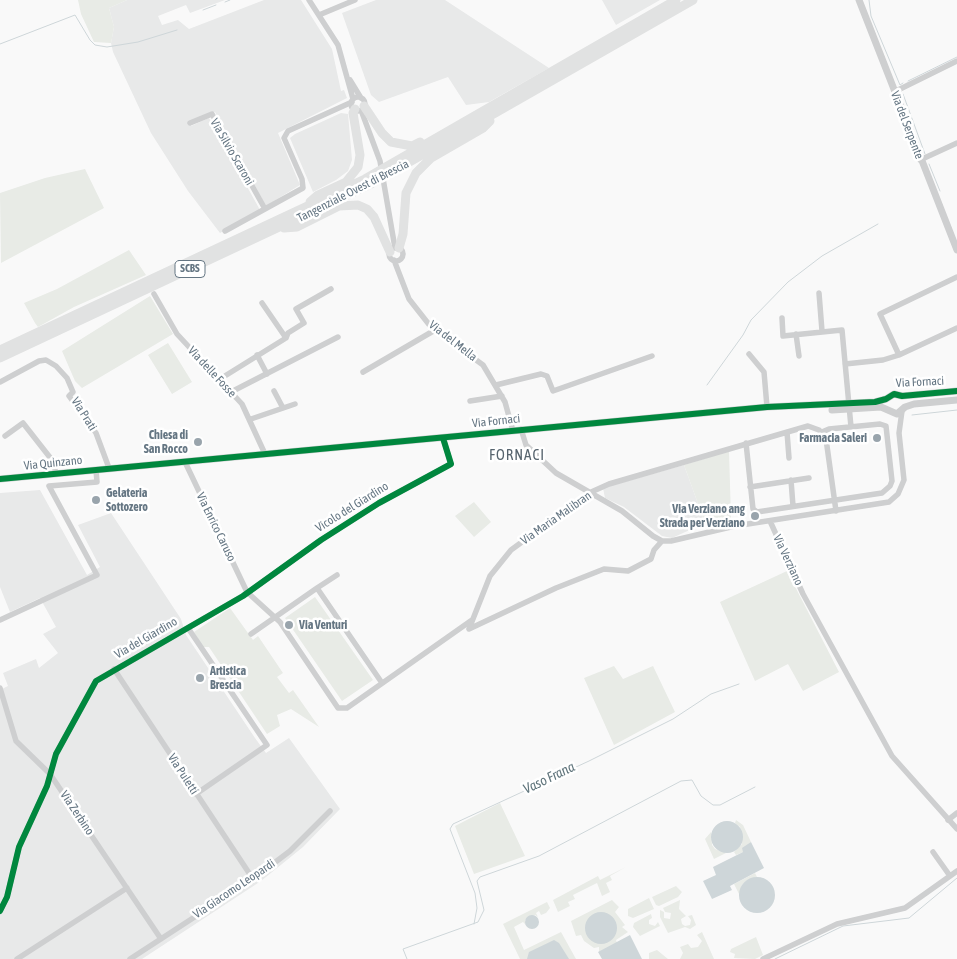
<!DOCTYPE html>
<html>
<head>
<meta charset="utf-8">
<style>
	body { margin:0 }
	canvas { display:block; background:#f9f9f9 }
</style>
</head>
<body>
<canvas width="957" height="959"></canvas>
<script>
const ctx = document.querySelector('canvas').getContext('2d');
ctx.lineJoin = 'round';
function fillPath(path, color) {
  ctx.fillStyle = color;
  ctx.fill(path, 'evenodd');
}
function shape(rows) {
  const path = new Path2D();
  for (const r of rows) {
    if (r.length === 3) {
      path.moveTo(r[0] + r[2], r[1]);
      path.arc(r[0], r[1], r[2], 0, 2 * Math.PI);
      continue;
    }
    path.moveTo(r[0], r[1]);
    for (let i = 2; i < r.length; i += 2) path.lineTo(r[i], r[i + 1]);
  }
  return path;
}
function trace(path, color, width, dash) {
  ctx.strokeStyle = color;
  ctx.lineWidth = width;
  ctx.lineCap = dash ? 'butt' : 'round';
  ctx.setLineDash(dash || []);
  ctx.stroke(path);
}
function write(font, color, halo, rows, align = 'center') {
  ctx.font = font + ' "Asap Condensed",sans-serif';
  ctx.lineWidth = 5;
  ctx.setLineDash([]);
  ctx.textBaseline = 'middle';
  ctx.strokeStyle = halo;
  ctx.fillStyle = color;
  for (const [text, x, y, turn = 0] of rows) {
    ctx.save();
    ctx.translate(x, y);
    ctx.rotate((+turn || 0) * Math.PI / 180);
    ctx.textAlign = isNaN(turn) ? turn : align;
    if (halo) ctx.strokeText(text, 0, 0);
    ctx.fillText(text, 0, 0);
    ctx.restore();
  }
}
fillPath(shape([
	[127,0,225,0,190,13,186,5,158,16,162,25,178,20,189,29,264,0,301,0,332,49,341,91,344,90,347,98,278,133,300,185,266,206,215,112,189,122,191,126,209,118,260,210,220,233,188,191,151,133,113,52,111,43,114,27,109,8],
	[376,0,445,0,549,68,489,102,466,105,448,77,379,102,371,95,342,13],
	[602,0,660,0,616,25],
	[341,113,348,114,352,160,348,171,336,180,313,192,290,138,295,134],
	[684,465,705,523,672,538,662,536,624,507,605,498,603,488],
	[40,490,87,575,100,567,78,525,111,513,181,619,186,635,255,738,266,753,289,738,340,809,303,847,261,881,142,959,0,959,0,690,8,686,3,673,36,659,39,668,58,653,43,634,56,627,40,598,10,612,0,587,0,493]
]), '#e8e9e9');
fillPath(shape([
	[78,0,127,0,109,8,114,27,111,43,94,42,81,14],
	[85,169,104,208,1,263,0,193,45,178],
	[129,250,146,275,74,307,38,327,35,323,24,303,57,289],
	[150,296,173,334,82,388,75,381,62,351],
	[168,343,192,382,172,394,148,355],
	[729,451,731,518,705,523,684,465],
	[474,502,491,522,474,537,455,516],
	[787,571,839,672,803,691,788,664,755,681,720,602],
	[315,597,373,680,342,701,285,618],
	[230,608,253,640,258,636,283,673,277,677,289,693,293,690,319,727,291,709,277,715,280,726,267,734,209,647,203,647,194,632],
	[614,666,623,679,653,666,675,712,614,745,584,678],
	[500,803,525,856,474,874,455,826],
	[736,820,743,825,751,842,743,852,736,855,734,852,742,844,740,827,735,823],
	[711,832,712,845,715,849,726,853,714,859,705,839],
	[626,867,610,876,612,880,606,883,610,892,602,896,597,883,573,895,575,899,568,902,570,906,558,912,553,900,598,876,600,880],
	[755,873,757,877,746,881,742,885,740,896,734,884],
	[676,886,682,892,678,897,659,906,656,905,652,897],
	[649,898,654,909,633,918,628,916,628,909],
	[612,900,619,907,615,912,625,925,622,927,628,932,616,940,617,943,599,952,599,947,594,948,584,941,581,935,576,936,571,921],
	[680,900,679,909,686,916,681,919,682,924,685,926,690,925,691,920,688,916,692,915,696,925,690,929,685,927,668,933,660,917,660,910,664,912,664,918,670,919,671,913,665,912,663,908],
	[547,902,550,908,546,913,541,915,539,911,536,913,538,917,535,915,525,920,526,925,523,922,514,927,524,950,561,932,576,959,520,959,503,924],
	[651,914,652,918,649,920,649,924,655,926,658,922,660,926,640,936,633,927,634,923],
	[702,932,714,959,680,959,683,953,680,947,688,944,691,948,698,947,702,941,697,935],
	[756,937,763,955,755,959,734,958,735,954,730,952,731,949],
	[657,950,668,959,671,959,649,959,649,953]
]), '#e8ebe6');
fillPath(shape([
	[727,837,16],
	[751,842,764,868,730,886,732,890,712,899,703,881,716,875,713,867,743,852,742,848],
	[757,895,18],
	[601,928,16],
	[532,922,7],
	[630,935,642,959,602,959,598,952],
	[554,940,559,943,569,959,527,959,529,952]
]), '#ced6d9');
trace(shape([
	[869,0,871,16,900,85,903,83],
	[225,2,230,0],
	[203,10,216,5],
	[0,44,75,15,90,40,95,45,107,47,138,42,177,30],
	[908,81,957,57],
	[903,94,925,154],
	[929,164,940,191],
	[707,385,743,335,751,320,788,282,822,256,878,224],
	[912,415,957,410],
	[474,924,477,908,475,893,450,829,453,824,589,761,673,719,711,694,739,684],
	[407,959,403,949,478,922,484,910,477,881,480,877,539,856,681,781,692,780,701,796,713,805,720,805,755,787],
	[775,959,843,926,909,918,957,878]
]), '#ced6d9', 1);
trace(shape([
	[309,0,338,45,353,99],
	[319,15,355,0],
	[350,80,361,98],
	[894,92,957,61],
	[358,104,7],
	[361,110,380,161,395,248],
	[190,123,212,114,265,209],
	[920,160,957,143],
	[225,231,303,188,302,179,284,138,288,131,352,102],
	[396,254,7],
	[394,260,409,299,431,327,483,365,505,402,513,431],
	[819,293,822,331],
	[154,294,177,334,242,404,265,454],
	[262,303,286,338],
	[782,318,783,336,842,330,851,427],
	[796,334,799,356],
	[749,354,764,372,767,407],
	[257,355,267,374],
	[899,355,957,328],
	[845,364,883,360,899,355,880,314,957,277],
	[363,372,435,330],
	[220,379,286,338,288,333,304,323,296,309,331,289],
	[0,382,39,361,46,360,56,366,67,378,73,392,69,396,96,433,109,468],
	[496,385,541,374,547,376,553,391,652,356],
	[274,391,283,408],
	[231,392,338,337],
	[470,401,502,396],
	[251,419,295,404],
	[521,429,526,445,556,473,622,511,653,536,662,541,671,541,735,526,889,502,898,494,904,480,899,433,902,411],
	[787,432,789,458],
	[5,436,23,423,52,460,56,473],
	[746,443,753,509,757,512,882,493,890,486,892,481,886,426,880,424,829,429,822,432],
	[185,462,247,592,280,622,338,708,347,708,472,620],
	[791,480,793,506],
	[750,487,809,478],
	[770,521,803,594,892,756,957,829],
	[317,588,337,575],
	[0,620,97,575,49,486,97,482,96,470],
	[188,628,267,745,196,794],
	[469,629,490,576,511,550,589,493,609,484,808,426,819,430,826,439,836,511],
	[469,629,556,588,604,569,628,571,651,559,654,550,662,541],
	[251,634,317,588,382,683],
	[114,669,253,879],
	[0,688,16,741,50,774,161,939],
	[948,820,957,813],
	[933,852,950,876],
	[0,911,7,897,19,847,47,786,56,754,96,681,243,596,321,540,379,503,451,464,443,438],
	[17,959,127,888],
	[130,959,253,879,290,851,330,811],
	[763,959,837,924,905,908,957,871]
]), '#cecfd0', 5.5);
trace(shape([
	[859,0,957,250],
	[832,410,881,407,897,414,905,407,914,404,957,400],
	[0,479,767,407,875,402,886,399,894,394,902,396,957,391]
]), '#cecfd0', 7);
trace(shape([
	[364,106,382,133,391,142,412,146,420,142],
	[310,202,318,195,346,182,358,167,360,155,353,113,355,109],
	[284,228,297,227,339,206,358,205,367,209,374,217,390,252],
	[399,248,403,234,406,193,416,173,431,158,483,128,490,121],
	[0,350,365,179,676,0],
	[0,358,369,185,693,0]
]), '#e1e2e2', 9);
trace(shape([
	[0,479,767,407,875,402,886,399,894,394,902,396,957,391],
	[0,911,7,897,19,847,47,786,56,754,96,681,243,596,321,540,379,503,451,464,443,438]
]), '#00873e', 6);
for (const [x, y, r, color] of [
	[877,438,5,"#99a4ac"],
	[198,442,5,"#99a4ac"],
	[96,500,5,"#99a4ac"],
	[755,516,5,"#99a4ac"],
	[289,625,5,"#99a4ac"],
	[200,678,5,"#99a4ac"]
]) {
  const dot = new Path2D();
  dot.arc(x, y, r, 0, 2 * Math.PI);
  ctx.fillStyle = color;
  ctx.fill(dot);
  trace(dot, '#fff', 2);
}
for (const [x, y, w] of [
	[190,269,30]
]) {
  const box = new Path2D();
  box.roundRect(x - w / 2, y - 8.5, w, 17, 4);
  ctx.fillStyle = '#fff';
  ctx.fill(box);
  trace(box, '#657683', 1);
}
write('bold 11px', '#657683', null, [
	["SCBS",190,269]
]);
write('12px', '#657683', '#fff', [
	["Via del Serpente",907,125,69],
	["Via Silvio Scaroni",232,152,60],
	["Tangenziale Ovest di Brescia",353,191,-27],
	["Via del Mella",453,341,38],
	["Via delle Fosse",212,372,47],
	["Via Fornaci",920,382,-3],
	["Via Prati",84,414,58],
	["Via Fornaci",496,421,-6],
	["Via Quinzano",53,463,-6],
	["Vicolo del Giardino",352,507,-32],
	["Via Maria Malibran",556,518,-35],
	["Via Enrico Caruso",216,527,64],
	["Via Verziano",788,560,65],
	["Via del Giardino",146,638,-30],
	["Via Puletti",183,774,57],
	["Via Zerbino",77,813,56],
	["Via Giacomo Leopardi",234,889,-34]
]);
write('bold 12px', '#657683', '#fff', [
	["Chiesa di",188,435],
	["San Rocco",188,449],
	["Farmacia Saleri",867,438],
	["Gelateria",106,493,"left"],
	["Sottozero",106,507,"left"],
	["Via Verziano ang",745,509],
	["Strada per Verziano",745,523],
	["Via Venturi",299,625,"left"],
	["Artistica",210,671,"left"],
	["Brescia",210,685,"left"]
], 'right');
write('italic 14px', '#60757c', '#fff', [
	["Vaso Frana",549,778,-26]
]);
ctx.letterSpacing = '1px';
write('15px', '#57646e', '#fff', [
	["FORNACI",517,455]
]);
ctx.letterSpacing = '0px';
</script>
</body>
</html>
